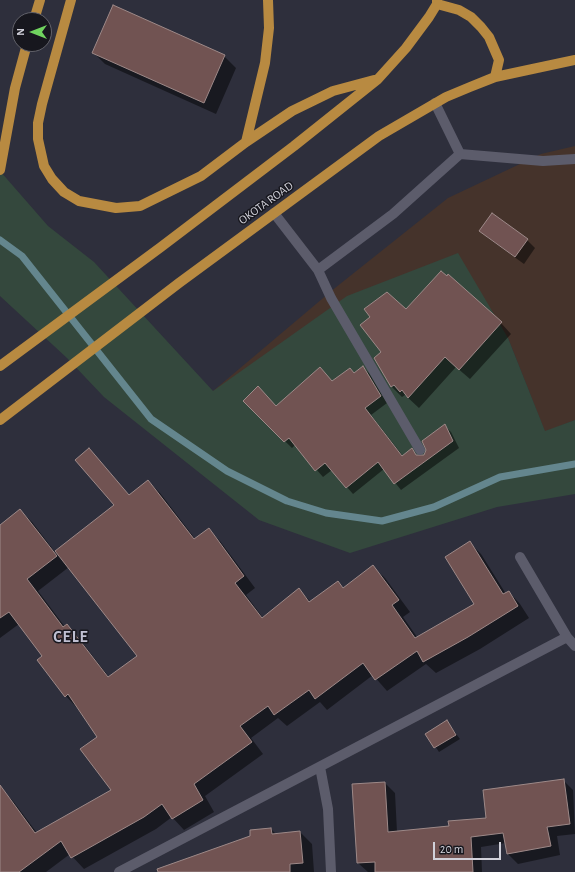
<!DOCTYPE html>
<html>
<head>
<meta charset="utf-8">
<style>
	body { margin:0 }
	#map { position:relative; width:575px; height:872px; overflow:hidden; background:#2e2f3c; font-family:"Alegreya Sans",sans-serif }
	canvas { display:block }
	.north { position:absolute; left:12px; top:12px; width:40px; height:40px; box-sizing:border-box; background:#17171e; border:1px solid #616169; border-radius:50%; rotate:270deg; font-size:11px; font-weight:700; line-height:16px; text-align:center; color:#d1d1da }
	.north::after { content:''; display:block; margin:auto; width:14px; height:18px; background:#70d35f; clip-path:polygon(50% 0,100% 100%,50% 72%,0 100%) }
	.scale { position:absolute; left:433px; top:842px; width:68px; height:18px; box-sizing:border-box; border:2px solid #d1d1da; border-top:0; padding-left:5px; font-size:12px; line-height:14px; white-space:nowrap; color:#d1d1da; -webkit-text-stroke:3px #17171e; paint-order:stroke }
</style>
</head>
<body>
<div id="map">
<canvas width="575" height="872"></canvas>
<div class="north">N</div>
<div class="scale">20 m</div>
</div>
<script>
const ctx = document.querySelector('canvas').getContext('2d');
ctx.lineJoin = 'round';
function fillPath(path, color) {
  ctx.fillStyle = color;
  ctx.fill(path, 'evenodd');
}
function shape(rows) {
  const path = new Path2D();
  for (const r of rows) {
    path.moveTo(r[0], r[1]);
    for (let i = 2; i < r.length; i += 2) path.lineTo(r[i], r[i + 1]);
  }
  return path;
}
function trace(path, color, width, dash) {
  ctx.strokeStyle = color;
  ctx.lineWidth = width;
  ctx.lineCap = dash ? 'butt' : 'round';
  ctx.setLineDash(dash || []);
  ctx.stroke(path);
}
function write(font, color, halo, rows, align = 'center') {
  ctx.font = font + ' "Alegreya Sans",sans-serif';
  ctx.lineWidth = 3;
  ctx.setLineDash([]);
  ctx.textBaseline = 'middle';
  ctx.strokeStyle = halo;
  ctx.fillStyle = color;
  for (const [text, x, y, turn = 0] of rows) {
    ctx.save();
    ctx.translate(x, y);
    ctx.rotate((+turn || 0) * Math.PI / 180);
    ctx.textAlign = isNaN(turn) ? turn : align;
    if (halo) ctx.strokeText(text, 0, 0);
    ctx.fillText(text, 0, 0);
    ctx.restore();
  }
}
fillPath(shape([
	[575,146,575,420,545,432,508,338,213,391,335,288,448,198,541,154]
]), '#45332b');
fillPath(shape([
	[0,171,48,226,94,262,213,391,347,296,458,253,508,338,545,431,575,420,575,494,497,507,350,553,259,520,104,397,67,358,0,296]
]), '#34483d');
fillPath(shape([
	[93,52,224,56,236,68,216,114,105,64],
	[480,230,527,240,535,248,524,264,488,238],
	[406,310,501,323,511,334,470,379,456,367,419,408,405,395,402,397,392,387,375,358,383,352],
	[363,367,370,374,387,403,371,415,403,456,411,450,418,456,424,456,444,425,451,432,459,448,401,490,384,469,353,494,332,470,323,477,295,445,292,448,244,401,277,407,332,382,350,369,354,373],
	[89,450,130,496,148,481,160,493,196,540,209,530,220,541,255,588,246,595,263,618,299,590,311,602,337,582,344,589,373,567,385,578,410,612,403,617,417,637,476,604,470,543,481,554,506,594,509,592,520,604,529,618,480,649,436,673,426,664,387,691,373,675,327,710,320,702,287,726,278,718,251,738,263,754,205,796,214,812,184,830,172,817,156,829,84,869,70,854,46,872,0,872,0,790,2,789,13,801,37,833,113,790,99,738,77,708,66,696,44,656,19,624,0,638,0,526,20,510,32,522,55,552,115,505],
	[69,567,138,656,109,677,78,637,67,625,65,627,38,591],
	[447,722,460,739,439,752,427,734],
	[563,780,573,790,575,834,557,836,560,855,518,864,508,854,506,843,481,847,482,872,368,872,358,863,385,783,395,793,397,832,450,827,487,819],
	[271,829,276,834,300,832,312,844,314,872,164,872]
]), '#0007');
trace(shape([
	[0,240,22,256,151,419,227,471,287,501,326,513,382,521,434,507,500,477,575,464]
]), '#64868e', 7);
const building = shape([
	[113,5,225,55,204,103,92,53,113,5],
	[492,213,528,239,515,257,479,231,492,213],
	[441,271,447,276,448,274,502,322,459,370,445,357,408,398,402,390,400,392,394,385,391,387,374,358,381,352,360,325,370,317,364,309,387,292,406,309,441,271],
	[363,366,381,396,365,408,402,456,412,448,416,455,424,455,426,450,422,441,445,424,453,441,394,484,378,462,346,488,325,463,315,471,289,438,284,442,243,401,258,386,276,406,320,367,332,381,350,368,354,373,363,366],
	[89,448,129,495,148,480,194,539,209,528,244,576,235,583,262,618,299,588,309,602,338,581,343,588,373,565,399,600,392,605,415,638,474,604,445,557,470,541,503,594,509,591,518,606,468,637,423,662,417,651,375,680,363,663,315,699,309,690,274,715,268,706,240,726,252,742,194,784,203,800,172,819,162,804,144,817,71,858,61,841,19,872,0,872,0,785,35,833,111,790,80,749,97,737,68,694,65,697,37,660,42,656,9,612,0,618,0,525,20,509,57,556,27,579,63,627,67,624,108,677,137,656,55,551,114,505,75,460,89,448],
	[447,720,456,735,434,748,425,734,447,720],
	[564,779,570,824,547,827,551,846,507,854,503,833,471,837,473,872,375,872,375,862,357,863,352,784,385,782,388,832,449,826,448,821,486,818,483,790,564,779],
	[271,828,272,834,300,831,303,863,290,864,290,872,158,872,157,869,250,836,250,830,271,828]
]);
fillPath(building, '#715352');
trace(building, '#9d8988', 1);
trace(shape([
	[435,103,460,154],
	[274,213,318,270,393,214,460,154,543,161,575,159],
	[318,270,331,298,420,450]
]), '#5c5c6b', 10);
trace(shape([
	[520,557,567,637,575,646],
	[320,767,328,809,331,872],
	[119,872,567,637]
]), '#5c5c6b', 10);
trace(shape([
	[71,0,42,104,38,123,38,139,44,166,52,179,64,192,79,201,116,208,140,206,201,176,246,142,292,111,333,91,374,80],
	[437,4,459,10,471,17,481,27,489,37,499,60,495,77],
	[34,20,40,0],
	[246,142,265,63,269,28,268,0],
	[0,170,15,88,27,44],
	[0,366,161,247,294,146,378,79,406,48,429,17,437,4,437,0],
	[0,420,179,283,379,136,446,97,470,87,495,77,575,60]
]), '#b88a41', 10);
write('12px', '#d1d1da', '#17171e', [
	["OKOTA ROAD",266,203,-36]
]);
ctx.letterSpacing = '1px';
write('bold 16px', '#bfbfd1', '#17171e', [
	["CELE",71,637]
]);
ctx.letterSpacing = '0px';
</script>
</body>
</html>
